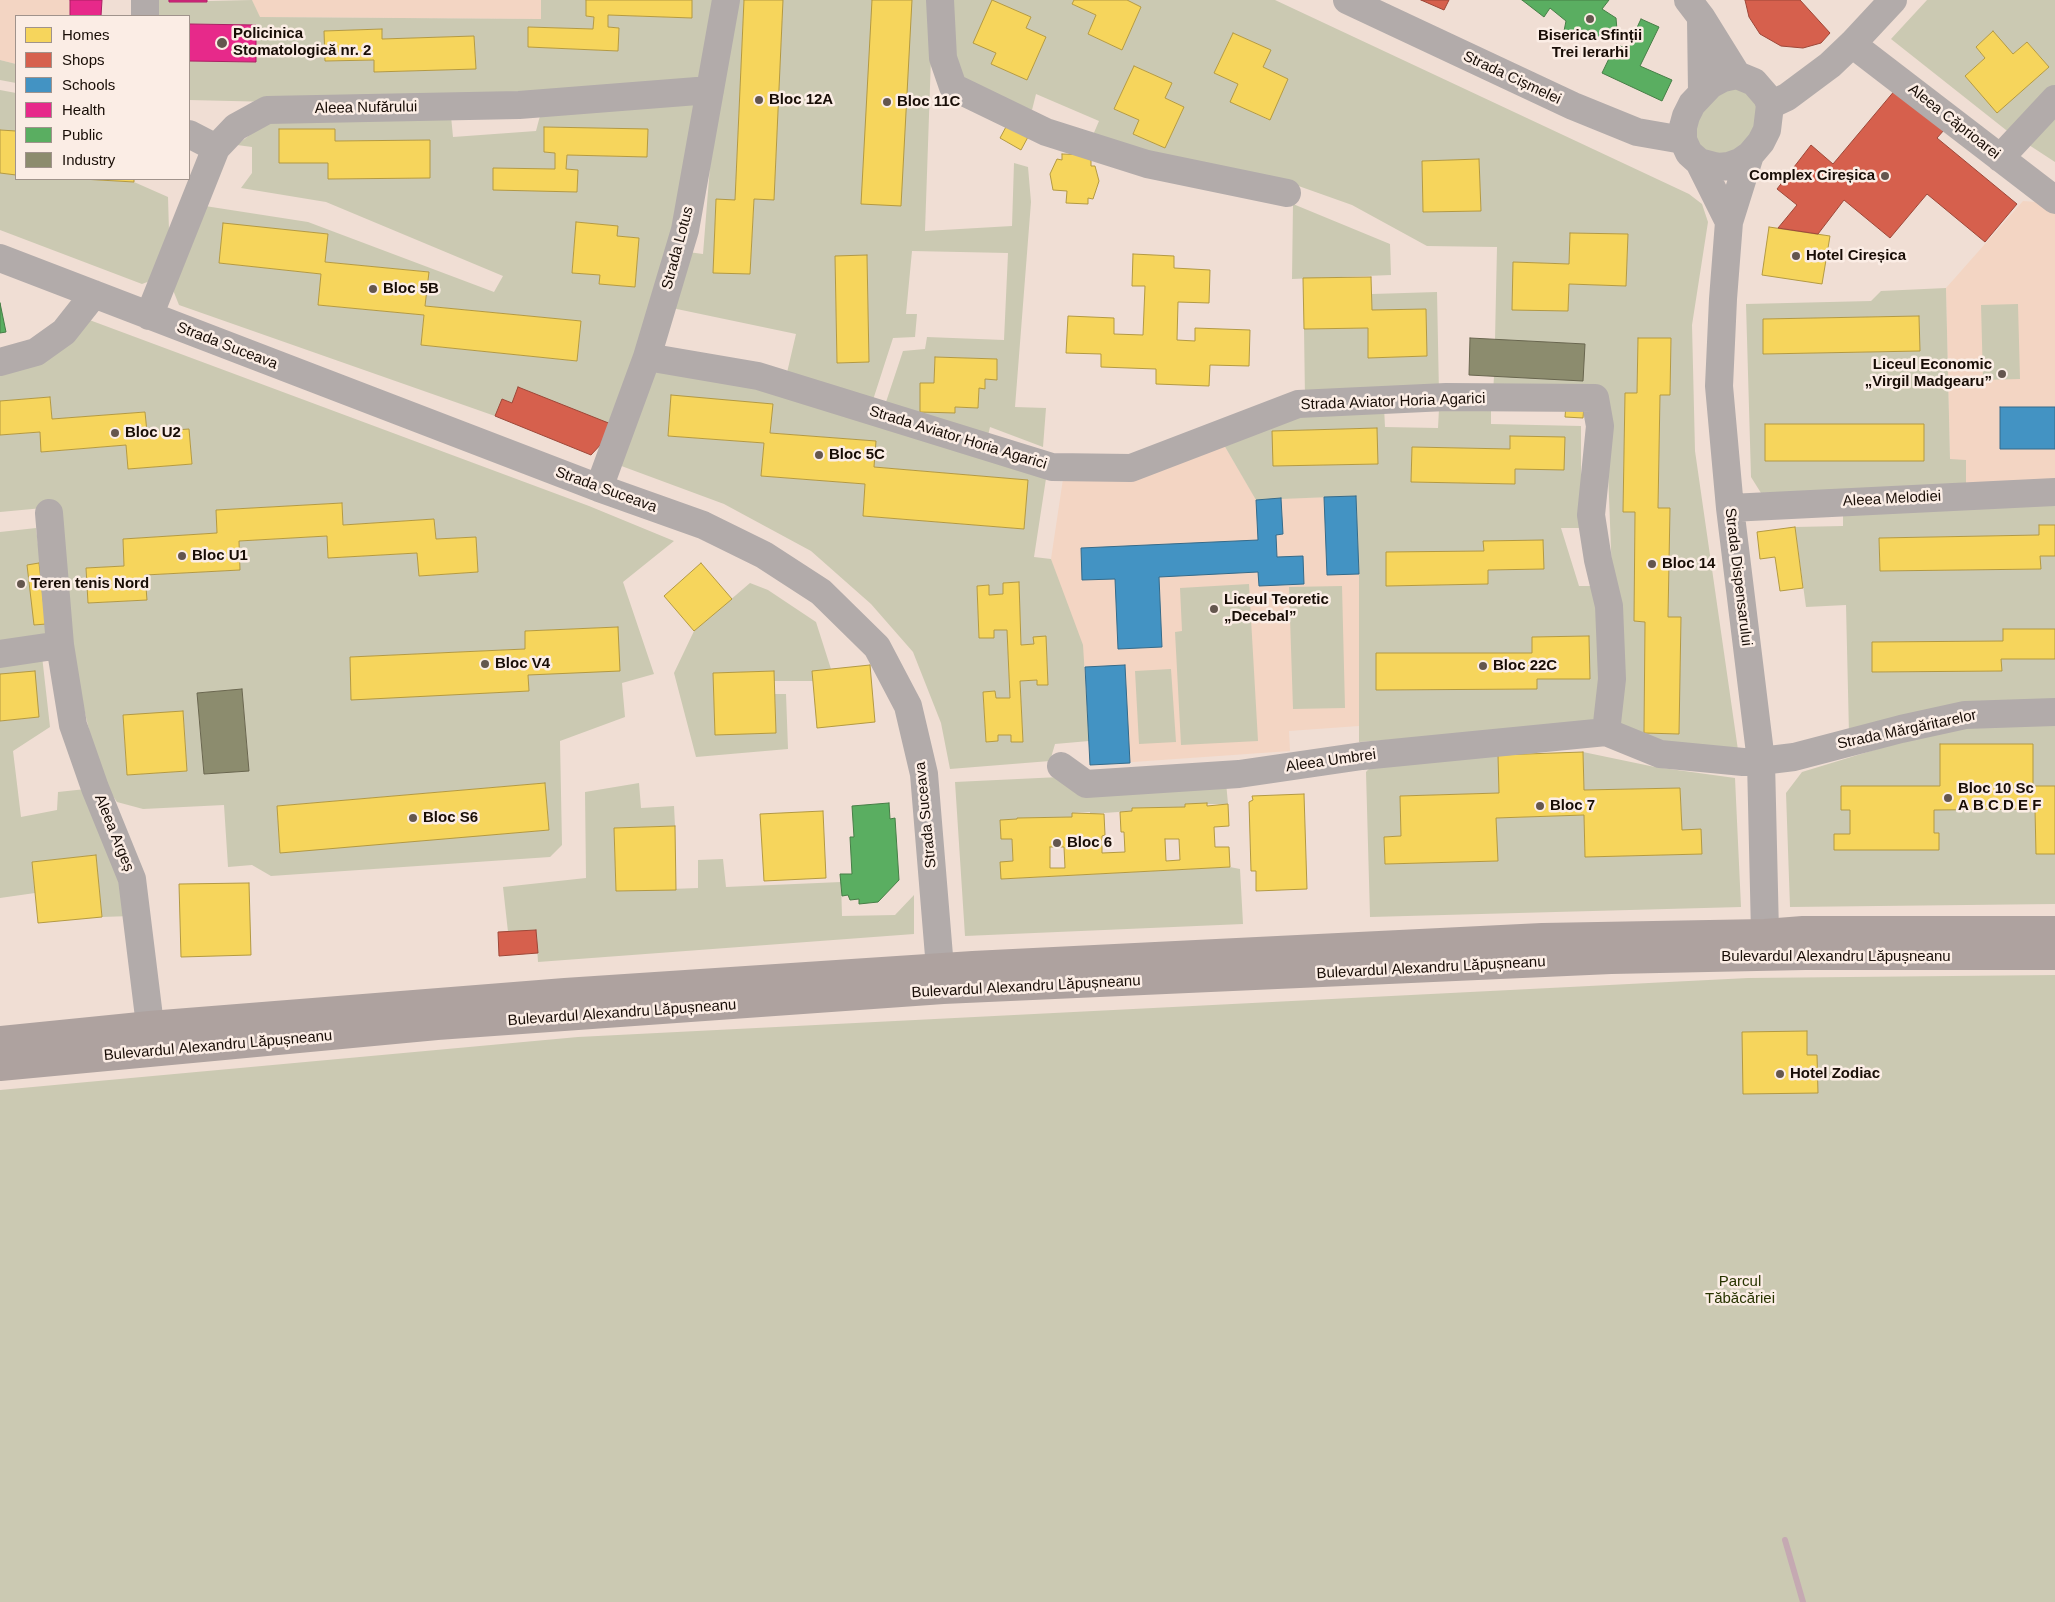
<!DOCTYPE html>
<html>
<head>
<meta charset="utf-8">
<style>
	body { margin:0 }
	#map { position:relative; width:2055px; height:1602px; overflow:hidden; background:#f0ded4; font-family:Arial,sans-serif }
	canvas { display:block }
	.legend { position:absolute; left:15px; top:15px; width:175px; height:165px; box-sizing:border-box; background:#fbede5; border:1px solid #a0938c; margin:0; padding:6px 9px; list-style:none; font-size:15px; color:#180d06 }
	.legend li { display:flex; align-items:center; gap:10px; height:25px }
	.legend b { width:25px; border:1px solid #a0938c }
</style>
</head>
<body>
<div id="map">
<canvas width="2055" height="1602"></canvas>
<ul class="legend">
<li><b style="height:14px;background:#f6d55c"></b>Homes</li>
<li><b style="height:14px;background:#d6604d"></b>Shops</li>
<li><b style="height:14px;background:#4393c3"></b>Schools</li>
<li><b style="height:14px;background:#e7298a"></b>Health</li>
<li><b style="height:14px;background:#5aae61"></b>Public</li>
<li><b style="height:14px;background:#8c8c6e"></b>Industry</li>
</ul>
</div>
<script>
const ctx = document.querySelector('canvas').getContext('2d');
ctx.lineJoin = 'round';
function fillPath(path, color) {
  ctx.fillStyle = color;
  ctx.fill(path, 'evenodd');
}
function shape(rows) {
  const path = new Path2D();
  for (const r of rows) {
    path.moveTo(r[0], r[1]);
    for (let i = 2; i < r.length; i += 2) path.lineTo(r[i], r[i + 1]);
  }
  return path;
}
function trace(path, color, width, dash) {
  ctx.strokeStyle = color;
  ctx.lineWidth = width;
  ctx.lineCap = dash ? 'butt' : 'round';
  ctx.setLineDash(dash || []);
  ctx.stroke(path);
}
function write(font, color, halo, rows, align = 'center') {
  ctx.font = font + ' Arial,sans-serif';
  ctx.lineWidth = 5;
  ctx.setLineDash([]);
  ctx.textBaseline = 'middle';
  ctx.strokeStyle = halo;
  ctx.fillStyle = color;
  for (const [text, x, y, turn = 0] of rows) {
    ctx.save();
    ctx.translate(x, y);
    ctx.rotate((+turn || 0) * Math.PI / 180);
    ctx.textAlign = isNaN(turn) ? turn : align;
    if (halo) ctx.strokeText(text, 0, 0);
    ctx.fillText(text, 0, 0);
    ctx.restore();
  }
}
fillPath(shape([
	[0,0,70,0,70,16,16,16,16,64,0,60],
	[252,0,541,0,542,19,259,17],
	[2023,201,2048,203,2055,209,2055,482,1966,485,1950,459,1946,288],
	[1224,445,1256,499,1356,496,1359,574,1359,726,1289,731,1290,751,1090,765,1085,667,1051,559,1063,479]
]), '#f3d5c3');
fillPath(shape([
	[152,0,169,0,169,2,252,0,260,17,541,19,541,0,586,0,586,16,594,17,593,29,529,27,528,47,618,51,619,28,608,27,608,15,691,18,692,0,718,0,703,87,274,102,189,100,189,61,255,62,256,25,189,24,189,16,152,16],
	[381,29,382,39,474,36,476,69,375,72,374,60,326,61,325,31],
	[733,0,744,0,735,200,716,200,713,272,750,274,754,199,774,200,783,0,933,0,925,231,1012,226,1014,163,1028,167,1031,202,1015,407,1046,408,1043,447,990,427,987,440,883,411,903,351,925,349,927,337,1004,340,1008,253,912,251,906,314,917,314,915,337,893,338,872,403,786,377,796,334,672,308,688,252,703,254,714,116],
	[867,255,869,362,837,363,835,257],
	[935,357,997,359,997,379,985,379,985,388,979,388,978,408,955,407,934,383],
	[948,0,1074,0,1072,4,1096,15,1088,34,1122,50,1141,7,1127,0,1275,0,1689,194,1702,204,1708,222,1692,325,1695,451,1739,757,1662,748,1618,730,1605,394,1493,393,1494,376,1585,344,1495,340,1497,247,1427,246,1352,205,1276,178,1150,158,1093,135,1099,121,1036,94,1032,110,956,80],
	[992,0,1031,17,1026,28,1046,37,1027,80,991,64,996,53],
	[1233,33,1271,50,1263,67,1288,79,1269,120,1231,102,1238,84,1214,73],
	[1134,66,1172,83,1165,98,1184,107,1165,148,1133,134,1139,120,1114,109],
	[1479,159,1481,211,1423,212,1422,161],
	[1570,233,1628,234,1626,286,1569,284,1568,311,1512,309,1513,262,1569,264],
	[1638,338,1671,339,1670,395,1660,395,1658,508,1670,509,1668,617,1681,617,1679,734,1644,733,1645,622,1634,621,1635,512,1623,512,1625,393,1637,393],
	[1927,0,2055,0,2055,162,2006,130,1891,39],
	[1993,32,2013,54,2027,42,2049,67,1997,112,1965,76,1985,58,1976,47],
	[0,60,16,64,16,83,0,80],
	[1737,87,1757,100,1757,134,1722,159,1692,144,1697,117,1722,91],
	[0,90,16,93,16,131,0,130],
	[695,103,677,232,611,424,512,403,503,399,495,416,179,305,173,290,205,206,308,222,494,292,503,276,326,202,241,188,252,173,252,147,237,145,271,118,451,116,453,137,536,131,541,112],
	[545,127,648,130,647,157,567,155,566,169,578,170,577,192,493,189,493,168,555,169,555,153,544,152],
	[279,129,334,129,335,141,430,140,430,178,328,179,328,163],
	[576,222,617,226,617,236,639,238,635,287,599,284,600,275,572,272],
	[223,224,328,234,325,262,429,272,425,306,581,321,577,361,421,345,424,315,318,305,321,274,219,263],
	[0,173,16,175,16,179,82,179,134,182,168,197,169,231,150,281,142,284,0,230],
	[1293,204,1390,244,1391,275,1292,279],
	[1946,288,1950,459,1966,460,1966,485,1761,493,1751,477,1746,304,1871,301,1881,291],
	[1919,316,1920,351,1763,354,1763,319],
	[1437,292,1439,394,1305,398,1304,329,1368,328,1368,358,1427,356,1426,309,1372,310,1372,294],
	[2018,304,2020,379,1983,380,1981,305],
	[68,312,589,506,674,541,623,582,654,674,622,683,625,717,560,741,562,845,550,857,271,876,252,865,228,867,224,805,143,809,117,802,101,779,67,639,54,507,0,512,0,435,40,432,42,452,126,445,128,469,192,464,189,430,147,432,145,412,52,419,50,397,0,401,0,353,25,347],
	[342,503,343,525,434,519,436,539,476,537,478,572,419,576,417,553,328,558,327,536,239,541,240,570,145,575,146,600,88,603,86,568,124,566,123,539,217,533,216,510],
	[618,627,528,675,529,691,351,699,350,657,525,649,525,631],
	[242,689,249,770,204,774,197,693],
	[183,711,187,771,127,775,123,716],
	[545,783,549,830,280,852,277,806],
	[652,364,759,384,1047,472,1034,557,1051,559,1083,645,1089,741,1055,744,1050,761,950,769,941,723,913,652,871,604,811,551,724,504,616,464],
	[671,396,772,404,770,433,876,441,874,467,1027,480,1024,529,863,516,865,484,761,476,764,443,668,436],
	[1019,582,1021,645,1034,644,1034,637,1046,637,1048,684,1038,685,1037,680,1020,681,1023,742,1011,742,1011,735,998,735,998,741,986,742,983,692,995,691,996,698,1010,698,1007,630,994,630,994,638,979,638,977,586,989,585,989,595,1003,594,1003,583],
	[1384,407,1385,427,1438,428,1439,409,1491,408,1491,424,1581,426,1581,528,1561,528,1579,586,1598,586,1600,724,1359,742,1359,574,1356,496,1256,500,1224,445,1297,412],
	[1377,428,1377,464,1273,466,1273,431],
	[1412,447,1510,449,1515,469,1515,484,1411,482],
	[1543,540,1543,569,1488,570,1488,584,1386,586,1386,553,1484,551,1484,541],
	[1589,636,1590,679,1537,679,1536,689,1377,690,1377,653,1532,653,1532,637],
	[2055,498,2055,525,2039,525,2039,535,1879,538,1880,571,2040,569,2040,556,2055,556,2055,629,2003,629,2003,641,1872,642,1872,672,2001,671,2001,659,2055,659,2055,706,1849,734,1846,605,1806,607,1795,527,1843,526,1843,512],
	[36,528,49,637,0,643,0,532],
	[750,583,768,590,816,622,831,669,812,671,813,681,774,681,774,671,713,673,715,734,776,733,775,694,786,694,788,749,696,757,674,673,694,631],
	[1249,584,1258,741,1181,745,1175,632,1182,631,1180,588],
	[1342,586,1345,708,1293,709,1289,587],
	[42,656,50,727,13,751,21,817,57,810,58,792,86,789,131,916,102,917,96,855,32,862,35,893,0,898,0,721,39,717,0,674,0,662],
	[1171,669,1176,742,1139,744,1135,671],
	[2055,720,2055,786,2033,786,2033,744,1940,744,1940,786,1841,786,1841,810,1850,810,1850,834,1834,834,1834,850,1939,850,1939,833,1934,833,1934,810,2035,809,2036,854,2055,854,2055,904,1790,907,1786,793,1802,772,1969,721],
	[1583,752,1655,767,1735,778,1741,907,1370,917,1366,772,1380,757,1498,755,1499,793,1400,796,1401,836,1384,837,1385,864,1497,861,1496,818,1584,815,1585,857,1701,854,1682,830,1680,788,1584,790],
	[1060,777,1226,782,1228,804,1185,804,1185,807,1132,808,1132,811,1090,814,1090,812,1072,813,1072,817,1017,818,1017,819,1000,820,1001,837,1012,839,1013,861,1002,879,1230,867,1240,869,1243,924,965,936,955,782],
	[639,783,641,808,674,806,675,826,614,828,616,891,698,888,698,860,723,859,726,887,841,882,842,916,895,915,914,895,914,934,538,962,536,930,508,932,503,887,586,878,585,792],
	[2055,975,2055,1602,0,1602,0,1090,578,1037,1748,978]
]), '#cbc9b2');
const homes = shape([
	[586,0,692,0,692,18,608,15,608,27,619,28,618,51,528,47,528,27,593,29,594,17,586,16,586,0],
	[744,0,783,0,774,200,754,199,750,274,713,273,716,199,735,200,744,0],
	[872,0,912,0,901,206,861,204,872,0],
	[992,0,1031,17,1026,28,1046,37,1027,80,991,64,996,53,973,43,992,0],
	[1074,0,1127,0,1141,7,1122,50,1088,34,1096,15,1072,4,1074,0],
	[382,29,382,39,474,36,476,69,374,72,374,60,325,61,324,31,382,29],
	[1993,31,2013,54,2027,42,2049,67,1997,113,1965,76,1985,58,1976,47,1993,31],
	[1233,33,1271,50,1263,67,1288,79,1270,120,1230,102,1238,84,1214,73,1233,33],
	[1134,66,1172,83,1165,98,1184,107,1165,148,1133,134,1139,120,1114,109,1134,66],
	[1007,125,1028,137,1021,150,1000,138,1007,125],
	[544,127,648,129,647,157,567,155,566,169,578,170,577,192,493,190,493,168,555,169,555,153,544,152,544,127],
	[279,129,335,129,335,141,430,140,430,178,328,179,328,163,279,163,279,129],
	[0,130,16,131,16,175,0,173,0,130],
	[1062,154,1091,155,1091,166,1095,166,1099,181,1093,199,1088,198,1088,204,1066,203,1067,191,1053,190,1050,174,1057,159,1062,160,1062,154],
	[1479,159,1481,211,1423,212,1422,161,1479,159],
	[82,179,134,179,134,182,82,179],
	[576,222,618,226,617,236,639,238,635,287,599,284,600,275,572,273,576,222],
	[223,223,328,234,325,262,429,272,425,306,581,321,577,361,421,345,424,315,318,305,321,274,219,263,223,223],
	[1769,227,1830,236,1822,284,1762,275,1769,227],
	[1570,233,1628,234,1626,286,1569,284,1568,311,1512,310,1513,262,1569,264,1570,233],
	[1133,254,1174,256,1174,268,1210,270,1209,303,1178,302,1177,340,1195,341,1195,328,1250,330,1249,366,1210,365,1209,386,1156,384,1156,369,1101,367,1101,354,1066,353,1068,316,1114,318,1114,334,1143,335,1145,286,1132,286,1133,254],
	[867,255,869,362,837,363,835,256,867,255],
	[1371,277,1372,310,1426,309,1427,356,1368,358,1368,328,1304,329,1303,278,1371,277],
	[1919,316,1920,351,1763,354,1763,319,1919,316],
	[1638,338,1671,338,1670,395,1660,395,1658,508,1670,508,1668,617,1681,617,1679,734,1644,733,1645,622,1634,621,1635,512,1623,512,1625,393,1637,393,1638,338],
	[935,357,997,359,997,380,985,379,985,389,979,388,978,408,955,407,955,413,920,412,920,383,934,383,935,357],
	[671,395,773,404,770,433,876,441,874,467,1028,480,1024,529,863,516,865,484,761,476,764,443,668,436,671,395],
	[50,397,52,419,145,412,147,432,189,429,192,464,128,469,126,445,41,452,40,432,0,435,0,401,50,397],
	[1566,405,1584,406,1583,418,1565,417,1566,405],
	[1765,424,1924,424,1924,461,1765,461,1765,424],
	[1377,428,1378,464,1273,466,1272,431,1377,428],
	[1510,436,1565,437,1564,470,1515,469,1515,484,1411,482,1412,447,1510,449,1510,436],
	[342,503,343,525,434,519,436,539,476,537,478,572,419,576,417,553,328,558,327,536,239,541,240,570,145,575,147,600,88,603,86,568,124,566,123,539,217,533,216,510,342,503],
	[2039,525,2055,525,2055,556,2040,556,2041,569,1880,571,1879,538,2039,535,2039,525],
	[1795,527,1803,588,1780,591,1775,557,1760,559,1757,532,1795,527],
	[1543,540,1544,569,1488,570,1488,584,1386,586,1386,552,1484,551,1483,541,1543,540],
	[39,563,46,624,34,625,27,565,39,563],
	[701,563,732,599,694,631,664,596,701,563],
	[1019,582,1021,645,1034,644,1033,637,1046,636,1048,685,1037,685,1037,680,1020,681,1023,742,1011,742,1011,735,998,735,998,741,986,742,983,692,995,691,996,698,1010,698,1007,630,994,630,994,638,979,638,977,586,989,585,989,595,1003,594,1003,583,1019,582],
	[618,627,620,671,528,675,529,691,351,700,350,657,525,649,525,631,618,627],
	[2003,629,2055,629,2055,659,2001,659,2002,671,1872,672,1872,642,2003,641,2003,629],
	[1589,636,1590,679,1537,679,1537,689,1376,690,1376,653,1532,653,1532,637,1589,636],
	[870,665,875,722,817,728,812,671,870,665],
	[35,671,39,717,0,721,0,674,35,671],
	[774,671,776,733,715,735,713,673,774,671],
	[183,711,187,771,127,775,123,715,183,711],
	[1940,744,2033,744,2033,786,2055,786,2055,854,2036,854,2035,809,1934,810,1934,833,1939,833,1939,850,1834,850,1834,834,1850,834,1850,810,1841,810,1841,786,1940,786,1940,744],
	[1583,752,1584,790,1680,788,1682,830,1701,829,1702,854,1585,857,1584,815,1496,818,1498,861,1385,864,1384,837,1401,836,1400,796,1499,793,1498,755,1583,752],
	[545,783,549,830,280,853,277,806,545,783],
	[1304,794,1307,889,1256,891,1256,871,1251,871,1249,802,1253,800,1252,796,1304,794],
	[1207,803,1207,806,1228,804,1229,826,1214,827,1215,847,1229,847,1230,867,1001,879,1000,862,1013,861,1012,839,1001,839,1000,820,1017,819,1017,818,1072,817,1072,813,1104,814,1105,835,1102,836,1102,853,1125,852,1124,832,1121,832,1120,812,1132,811,1132,808,1185,807,1185,804,1207,803],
	[1165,839,1179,839,1180,860,1166,861,1165,839],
	[1050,847,1064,847,1065,868,1050,868,1050,847],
	[823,811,826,878,764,881,760,814,823,811],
	[675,826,676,890,616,891,614,828,675,826],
	[96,855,102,917,38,923,32,862,96,855],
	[249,883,251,955,181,957,179,884,249,883],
	[1807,1031,1807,1055,1817,1055,1818,1093,1743,1094,1742,1032,1807,1031]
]);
fillPath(homes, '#f6d55c');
trace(homes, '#b39942', 1);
const shops = shape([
	[1421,0,1449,0,1444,10,1421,0],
	[1745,0,1800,0,1830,33,1821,43,1803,48,1781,46,1760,34,1749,17,1745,0],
	[1896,89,1944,130,1937,138,2017,204,1985,242,1927,194,1890,238,1844,200,1818,234,1778,228,1797,205,1777,189,1811,145,1833,164,1896,89],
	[518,387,611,424,604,441,591,455,495,416,502,399,512,403,518,387],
	[536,930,538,953,499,956,498,932,536,930]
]);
fillPath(shops, '#d6604d');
trace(shops, '#9d4738', 1);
const schools = shape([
	[2000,407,2055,407,2055,449,2000,449,2000,407],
	[1356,496,1359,574,1327,575,1324,497,1356,496],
	[1281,498,1283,534,1276,535,1277,557,1303,556,1304,584,1259,586,1258,572,1159,577,1162,647,1118,649,1115,579,1082,580,1081,548,1258,540,1256,500,1281,498],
	[1125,665,1130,763,1090,765,1085,667,1125,665]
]);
fillPath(schools, '#4393c3');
trace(schools, '#366b8a', 1);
const health = shape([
	[70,0,102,0,101,16,70,16,70,0],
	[169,0,207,0,207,2,169,2,169,0],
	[189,24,256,25,256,62,189,61,189,24]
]);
fillPath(health, '#e7298a');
trace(health, '#a92162', 1);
const public = shape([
	[1522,0,1609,0,1602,9,1616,18,1617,30,1609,39,1601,38,1589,30,1583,39,1572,41,1564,31,1566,21,1550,8,1544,17,1522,0],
	[1641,19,1659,27,1640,66,1672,80,1662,101,1602,73,1616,44,1627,49,1641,19],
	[0,303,6,332,0,333,0,303],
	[889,803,890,819,895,818,899,880,878,902,859,904,859,899,850,900,848,895,842,896,840,874,852,874,850,837,854,837,852,806,889,803]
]);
fillPath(public, '#5aae61');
trace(public, '#467e46', 1);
const industry = shape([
	[1470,338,1585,344,1583,381,1469,375,1470,338],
	[242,689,249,771,204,774,197,693,242,689]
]);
fillPath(industry, '#8c8c6e');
trace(industry, '#69664f', 1);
trace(shape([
	[1785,1540,1803,1602]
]), '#c5a9b2', 6);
trace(shape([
	[940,0,943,58,953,87,1046,132,1147,164,1287,193],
	[1347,0,1573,106,1637,132,1683,140],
	[1688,0,1701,17,1737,75],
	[145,16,145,0],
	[1701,19,1702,92],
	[1852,44,2055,200],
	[1737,75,1754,82,1767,97,1770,105,1767,130,1761,142,1750,155,1740,162,1729,166,1718,167,1699,162,1689,153,1683,140,1683,127,1686,116,1692,104,1710,85,1723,78,1737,75],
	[1770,105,1787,97,1830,65,1852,44,1893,0],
	[189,134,216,148],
	[1750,155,1729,222,1723,299,1719,386,1730,508,1761,761,1765,933],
	[2000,158,2055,99],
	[1699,162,1729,222],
	[0,258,599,488,703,525,764,555,821,592,877,647,908,706,924,774,940,968],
	[149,316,216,148,236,127,267,110,519,105,710,90],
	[647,357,758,376,1052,467,1131,468,1298,404,1446,397,1595,398,1600,426,1591,515,1598,560,1609,606,1612,679,1606,732],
	[0,362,36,352,64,332,94,294],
	[599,488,647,357,685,230,726,0],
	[1730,508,2055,492],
	[49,513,60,645,73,725,95,788,132,879,150,1025],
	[0,654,60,645],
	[1061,766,1086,784,1239,774,1362,756,1606,732,1660,754,1743,762,1761,761,1794,757,1901,729,1965,715,2055,712]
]), '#b2abaa', 28);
trace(shape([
	[0,1040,150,1025,565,992,973,965,1542,937,1765,933,1803,930,2055,930],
	[0,1067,437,1026,943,990,1611,960,1805,956,2055,956]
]), '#aea29f', 28);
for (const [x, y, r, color] of [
	[1590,19,5,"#64564e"],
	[222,43,6,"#64564e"],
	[759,100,5,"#64564e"],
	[887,102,5,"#64564e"],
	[1885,176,5,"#64564e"],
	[1796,256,5,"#64564e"],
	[373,289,5,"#64564e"],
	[2002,374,5,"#64564e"],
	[115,433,5,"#64564e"],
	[819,455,5,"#64564e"],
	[182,556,5,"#64564e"],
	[1652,564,5,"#64564e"],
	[21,584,5,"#64564e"],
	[1214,609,5,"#64564e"],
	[485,664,5,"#64564e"],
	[1483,666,5,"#64564e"],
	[1948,798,5,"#64564e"],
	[1540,806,5,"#64564e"],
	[413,818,5,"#64564e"],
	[1057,843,5,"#64564e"],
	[1780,1074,5,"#64564e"]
]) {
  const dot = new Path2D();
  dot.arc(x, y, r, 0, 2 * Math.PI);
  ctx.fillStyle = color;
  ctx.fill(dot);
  trace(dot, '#fbede5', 2);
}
write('bold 15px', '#180d06', '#fbede5', [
	["Policinica",233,34],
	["Stomatologică nr. 2",233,51],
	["Biserica Sfinții",1590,36,"center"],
	["Trei Ierarhi",1590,53,"center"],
	["Bloc 12A",769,100],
	["Bloc 11C",897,102],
	["Complex Cireșica",1875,176,"right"],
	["Hotel Cireșica",1806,256],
	["Bloc 5B",383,289],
	["Liceul Economic",1992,365,"right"],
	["„Virgil Madgearu”",1992,382,"right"],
	["Bloc U2",125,433],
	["Bloc 5C",829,455],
	["Bloc U1",192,556],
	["Bloc 14",1662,564],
	["Teren tenis Nord",31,584],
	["Liceul Teoretic",1224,600],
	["„Decebal”",1224,617],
	["Bloc V4",495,664],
	["Bloc 22C",1493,666],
	["Bloc 10 Sc",1958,789],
	["A B C D E F",1958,806],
	["Bloc 7",1550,806],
	["Bloc S6",423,818],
	["Bloc 6",1067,843],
	["Hotel Zodiac",1790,1074]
], 'left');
write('15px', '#180d06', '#fbede5', [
	["Strada Cișmelei",1512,78,25],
	["Aleea Nufărului",366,108,-1],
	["Aleea Căprioarei",1954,122,38],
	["Strada Lotus",678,248,-75],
	["Strada Suceava",227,346,21],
	["Strada Aviator Horia Agarici",1393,402,-2],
	["Strada Aviator Horia Agarici",958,438,17],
	["Strada Suceava",606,490,20],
	["Aleea Melodiei",1892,499,-3],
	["Strada Dispensarului",1738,577,83],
	["Strada Mărgăritarelor",1907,730,-12],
	["Aleea Umbrei",1331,761,-8],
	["Strada Suceava",926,815,-96],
	["Aleea Argeș",114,833,68],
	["Bulevardul Alexandru Lăpușneanu",1836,957],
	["Bulevardul Alexandru Lăpușneanu",1431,968,-3],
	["Bulevardul Alexandru Lăpușneanu",1026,987,-3],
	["Bulevardul Alexandru Lăpușneanu",622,1013,-4],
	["Bulevardul Alexandru Lăpușneanu",218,1046,-5]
]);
write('15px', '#283400', '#fbede5', [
	["Parcul",1740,1282],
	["Tăbăcăriei",1740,1299]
]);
</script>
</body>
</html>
